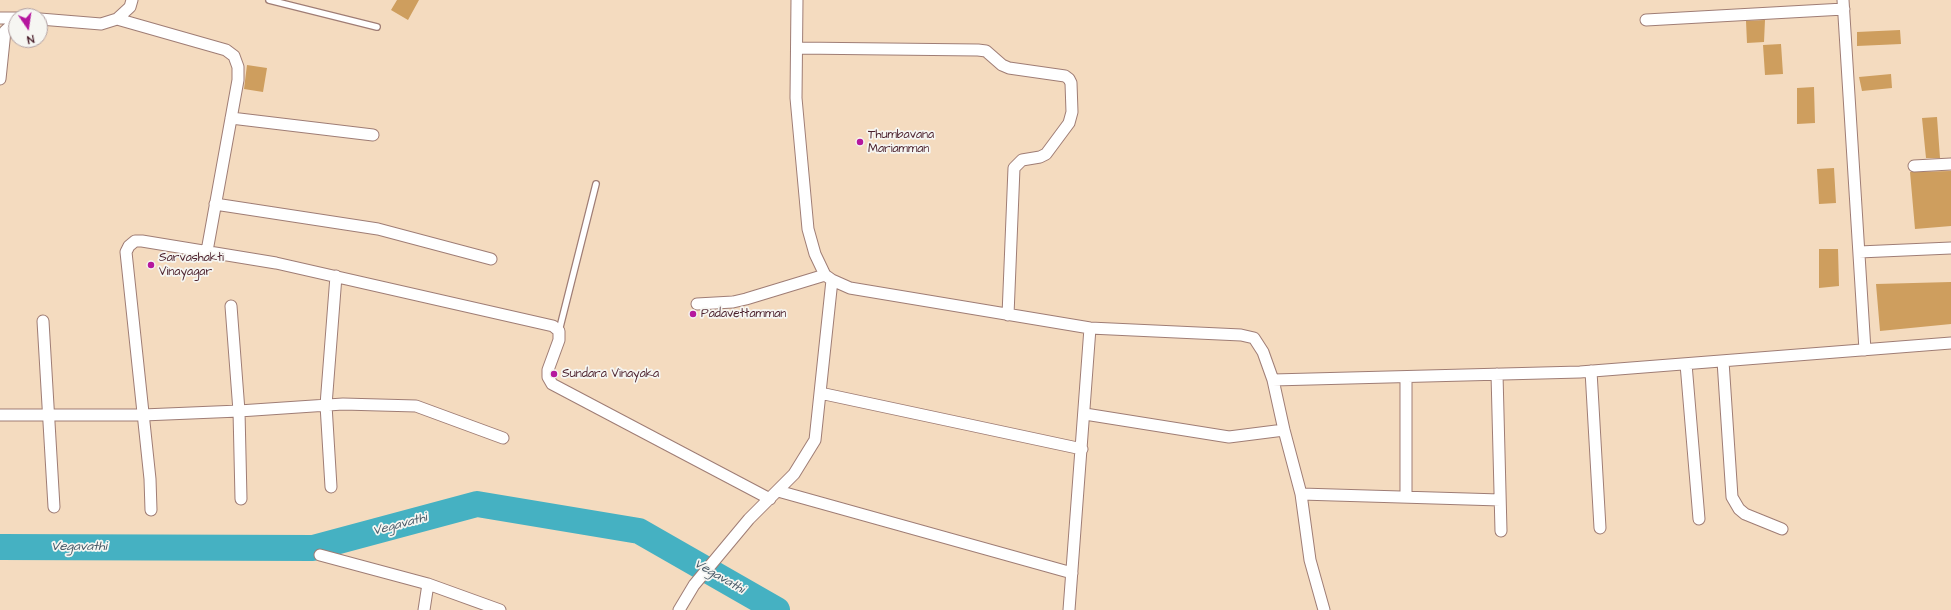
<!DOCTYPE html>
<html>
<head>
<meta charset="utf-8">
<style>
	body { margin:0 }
	#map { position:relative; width:1951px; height:610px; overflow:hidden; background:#f4dbbf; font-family:"Architects Daughter",sans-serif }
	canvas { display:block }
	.north { position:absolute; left:8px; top:8px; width:40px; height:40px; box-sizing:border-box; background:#f6f6f2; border:1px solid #b1a0a2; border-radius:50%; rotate:167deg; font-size:11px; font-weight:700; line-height:16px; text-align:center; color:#4a1f2b }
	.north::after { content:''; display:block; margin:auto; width:14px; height:18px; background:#b5179e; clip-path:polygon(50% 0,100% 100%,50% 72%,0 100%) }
</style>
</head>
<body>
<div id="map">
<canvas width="1951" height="610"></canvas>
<div class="north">N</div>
</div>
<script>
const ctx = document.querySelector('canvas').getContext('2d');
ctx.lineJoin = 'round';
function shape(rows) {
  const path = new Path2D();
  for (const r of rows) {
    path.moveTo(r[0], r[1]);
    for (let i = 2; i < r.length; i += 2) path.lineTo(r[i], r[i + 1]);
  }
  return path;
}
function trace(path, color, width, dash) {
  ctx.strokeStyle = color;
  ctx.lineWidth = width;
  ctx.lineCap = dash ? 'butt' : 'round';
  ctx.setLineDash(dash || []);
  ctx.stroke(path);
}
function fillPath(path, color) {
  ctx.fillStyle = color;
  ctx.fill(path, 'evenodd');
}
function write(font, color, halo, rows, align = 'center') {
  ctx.font = font + ' "Architects Daughter",sans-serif';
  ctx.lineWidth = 3.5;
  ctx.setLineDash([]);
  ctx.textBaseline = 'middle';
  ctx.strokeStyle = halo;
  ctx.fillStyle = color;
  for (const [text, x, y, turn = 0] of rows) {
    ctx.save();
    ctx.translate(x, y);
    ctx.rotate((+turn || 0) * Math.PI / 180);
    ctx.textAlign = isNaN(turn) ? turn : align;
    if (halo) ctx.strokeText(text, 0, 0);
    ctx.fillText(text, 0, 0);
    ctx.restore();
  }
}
trace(shape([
	[0,547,313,548,477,504,639,531,777,610]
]), '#45b1c2', 26);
fillPath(shape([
	[397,0,419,0,408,20,391,10],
	[1765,20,1764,42,1747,43,1746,21],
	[1900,30,1901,44,1857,46,1857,32],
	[1781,44,1783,74,1765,75,1763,45],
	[247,65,267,68,263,92,244,89],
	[1891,74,1892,88,1862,91,1859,77],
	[1814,87,1815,123,1797,124,1797,88],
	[1937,117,1940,158,1926,158,1922,118],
	[1834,168,1836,203,1819,204,1817,169],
	[1951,171,1951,226,1915,229,1910,172],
	[1819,249,1838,249,1839,286,1819,288],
	[1951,282,1951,324,1880,331,1876,284]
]), '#ce9e5e');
const service = shape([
	[269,0,377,27],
	[559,331,596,184]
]);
const minor = shape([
	[797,0,796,98,808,229,815,254,825,275,832,280,850,288,1090,328,1241,335,1254,338,1263,352,1273,380,1284,430,1301,494,1310,560,1324,610],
	[1843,0,1865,350],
	[0,18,16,18],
	[40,19,101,24,117,19,130,7,132,0],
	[117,19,226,50,234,56,238,67,238,80,207,251],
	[1646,20,1844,9],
	[797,48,978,50,986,51,1002,65,1009,68,1065,76,1069,79,1071,83,1072,112,1069,123,1046,154,1040,157,1022,160,1014,168,1008,315],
	[0,79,5,31,16,21],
	[231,118,373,135],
	[1914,166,1951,164],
	[215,204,378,229,491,259],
	[1859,252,1951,248],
	[697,304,733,302,746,299,825,275],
	[231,306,239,411,343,404,416,406,503,438],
	[43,321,54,507],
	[1723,361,1732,497,1739,509,1745,514,1782,529],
	[1686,364,1699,519],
	[1591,371,1600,528],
	[1497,374,1501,531],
	[1273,380,1580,372,1951,343],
	[820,393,1082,449],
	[1085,414,1229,437,1284,430],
	[0,415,143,415,239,411,241,499],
	[331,487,326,405,336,276],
	[778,491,1072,573],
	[1301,494,1500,500],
	[1406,497,1406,377],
	[151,510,150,479,126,252,129,246,135,241,142,241,276,263,553,326,559,331,559,340,548,370,548,377,552,384,770,499],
	[320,555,428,584],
	[424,610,428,584,500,610],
	[679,610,694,585,749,519,794,474,815,440,832,280],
	[1069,610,1090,328]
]);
trace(service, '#9f7d75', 8);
trace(minor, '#9f7d75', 13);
trace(service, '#fff', 5.5);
trace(minor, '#fff', 11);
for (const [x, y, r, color] of [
	[860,142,4,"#b5179e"],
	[151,265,4,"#b5179e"],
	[693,314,4,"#b5179e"],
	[554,374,4,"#b5179e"]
]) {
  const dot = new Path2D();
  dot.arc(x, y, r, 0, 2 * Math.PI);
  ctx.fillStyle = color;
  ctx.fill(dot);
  trace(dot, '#f6f6f2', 1.5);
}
write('12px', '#4a1f2b', '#f6f6f2', [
	["Thumbavana",868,135],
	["Mariamman",868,149],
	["Sarvashakti",159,258],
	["Vinayagar",159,272],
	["Padavettamman",701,314],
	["Sundara Vinayaka",562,374]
], 'left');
write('italic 13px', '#485967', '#f6f6f2', [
	["Vegavathi",400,525,-15],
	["Vegavathi",79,547],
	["Vegavathi",719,577,30]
]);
</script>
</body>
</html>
